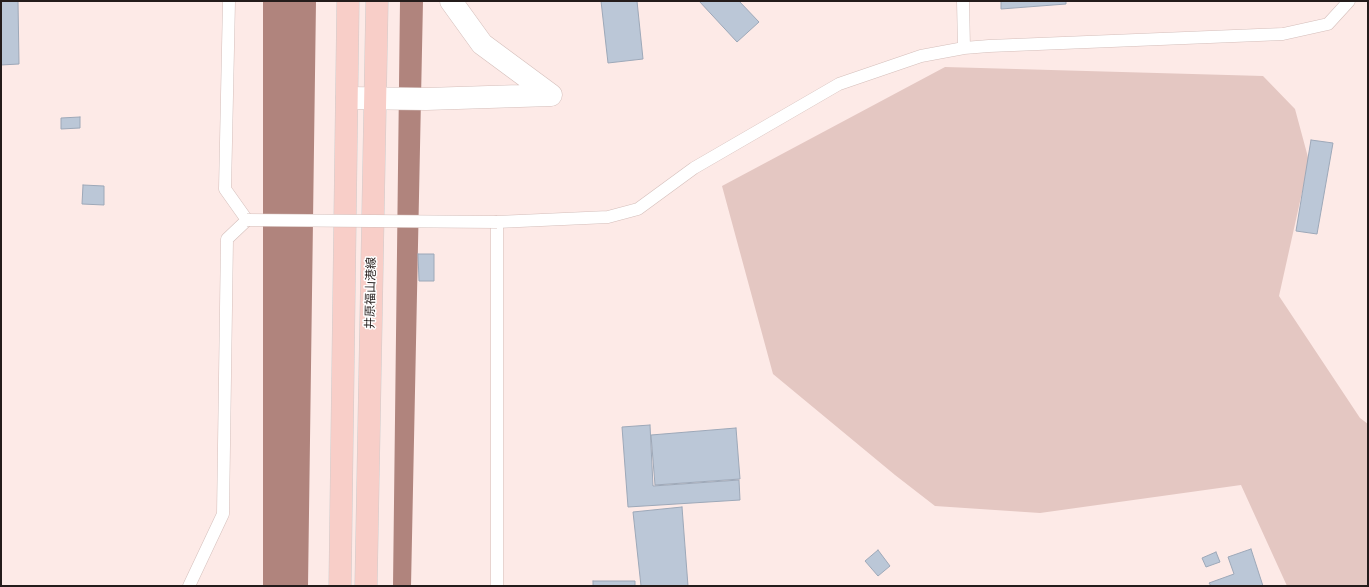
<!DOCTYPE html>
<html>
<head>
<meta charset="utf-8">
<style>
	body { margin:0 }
	#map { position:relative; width:1369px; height:587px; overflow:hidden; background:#fdeae7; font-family:Rubik,sans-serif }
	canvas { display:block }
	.frame { position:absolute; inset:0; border:2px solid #241c1b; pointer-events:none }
</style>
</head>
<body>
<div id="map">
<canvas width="1369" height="587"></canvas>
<div class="frame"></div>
</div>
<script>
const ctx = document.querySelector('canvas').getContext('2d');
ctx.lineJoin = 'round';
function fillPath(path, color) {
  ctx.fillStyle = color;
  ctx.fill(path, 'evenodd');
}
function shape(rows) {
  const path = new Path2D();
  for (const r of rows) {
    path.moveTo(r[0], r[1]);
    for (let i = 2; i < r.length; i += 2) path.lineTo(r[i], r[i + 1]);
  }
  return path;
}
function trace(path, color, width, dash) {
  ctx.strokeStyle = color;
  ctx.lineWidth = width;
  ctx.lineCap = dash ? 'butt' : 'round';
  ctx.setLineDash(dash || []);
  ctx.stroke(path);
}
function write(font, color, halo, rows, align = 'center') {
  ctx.font = font + ' Rubik,"Noto Sans JP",sans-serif';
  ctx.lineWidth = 3;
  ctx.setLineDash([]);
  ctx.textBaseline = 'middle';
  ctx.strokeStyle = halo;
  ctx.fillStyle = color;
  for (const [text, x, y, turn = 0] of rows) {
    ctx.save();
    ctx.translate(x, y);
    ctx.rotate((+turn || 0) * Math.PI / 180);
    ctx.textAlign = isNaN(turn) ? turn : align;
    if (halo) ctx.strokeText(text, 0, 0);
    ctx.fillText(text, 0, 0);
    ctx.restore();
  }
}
fillPath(shape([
	[945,67,1263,76,1295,109,1309,161,1279,296,1360,418,1368,424,1368,586,1287,586,1241,485,1040,513,935,506,895,475,773,374,722,186]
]), '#e4c7c2');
fillPath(shape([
	[263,1,316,1,308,586,263,586],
	[400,1,423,1,411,586,393,586]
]), '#b0847d');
const building = shape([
	[1,1,18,1,19,64,1,65,1,1],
	[601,1,637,1,643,59,608,63,601,1],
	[699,1,739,1,759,22,737,42,699,1],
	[1001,1,1066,1,1066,4,1001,9,1001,1],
	[80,117,80,128,61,129,61,118,80,117],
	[1311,140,1333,143,1317,234,1296,231,1311,140],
	[83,185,104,186,104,205,82,204,83,185],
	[418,254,434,254,434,281,419,281,418,254],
	[650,425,653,486,739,480,740,500,628,507,622,427,650,425],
	[736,428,740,479,655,485,651,435,736,428],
	[682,507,688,586,641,586,633,512,682,507],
	[1251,549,1263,586,1211,586,1209,583,1234,574,1228,557,1251,549],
	[878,550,890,566,878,576,865,561,878,550],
	[1216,552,1220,562,1206,567,1202,558,1216,552],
	[593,581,635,581,635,586,593,586,593,581]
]);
fillPath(building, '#bbc7d7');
trace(building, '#9da8b8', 1);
const service = shape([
	[963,1,964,48],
	[189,586,223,514,227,239,247,220,225,189,229,1],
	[497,586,497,222,608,217,638,209,694,168,839,84,921,56,964,48,989,46,1283,34,1328,24,1349,1]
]);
const minor = shape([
	[347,98,426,99,551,95,482,44,451,1]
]);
const primary = shape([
	[340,586,348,1],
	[366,586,377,1]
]);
trace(service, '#d4beba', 13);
trace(minor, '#d4beba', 23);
trace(primary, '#cfcdcd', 23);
trace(service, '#fff', 12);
trace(minor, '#fff', 22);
trace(primary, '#f8cec8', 22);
const serviceBridge = shape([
	[247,220,497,222]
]);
trace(serviceBridge, '#d4beba', 13, []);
trace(serviceBridge, '#fff', 12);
write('12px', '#241c1b', '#fff', [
	["井原福山港線",371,293,-89]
]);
</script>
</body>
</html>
